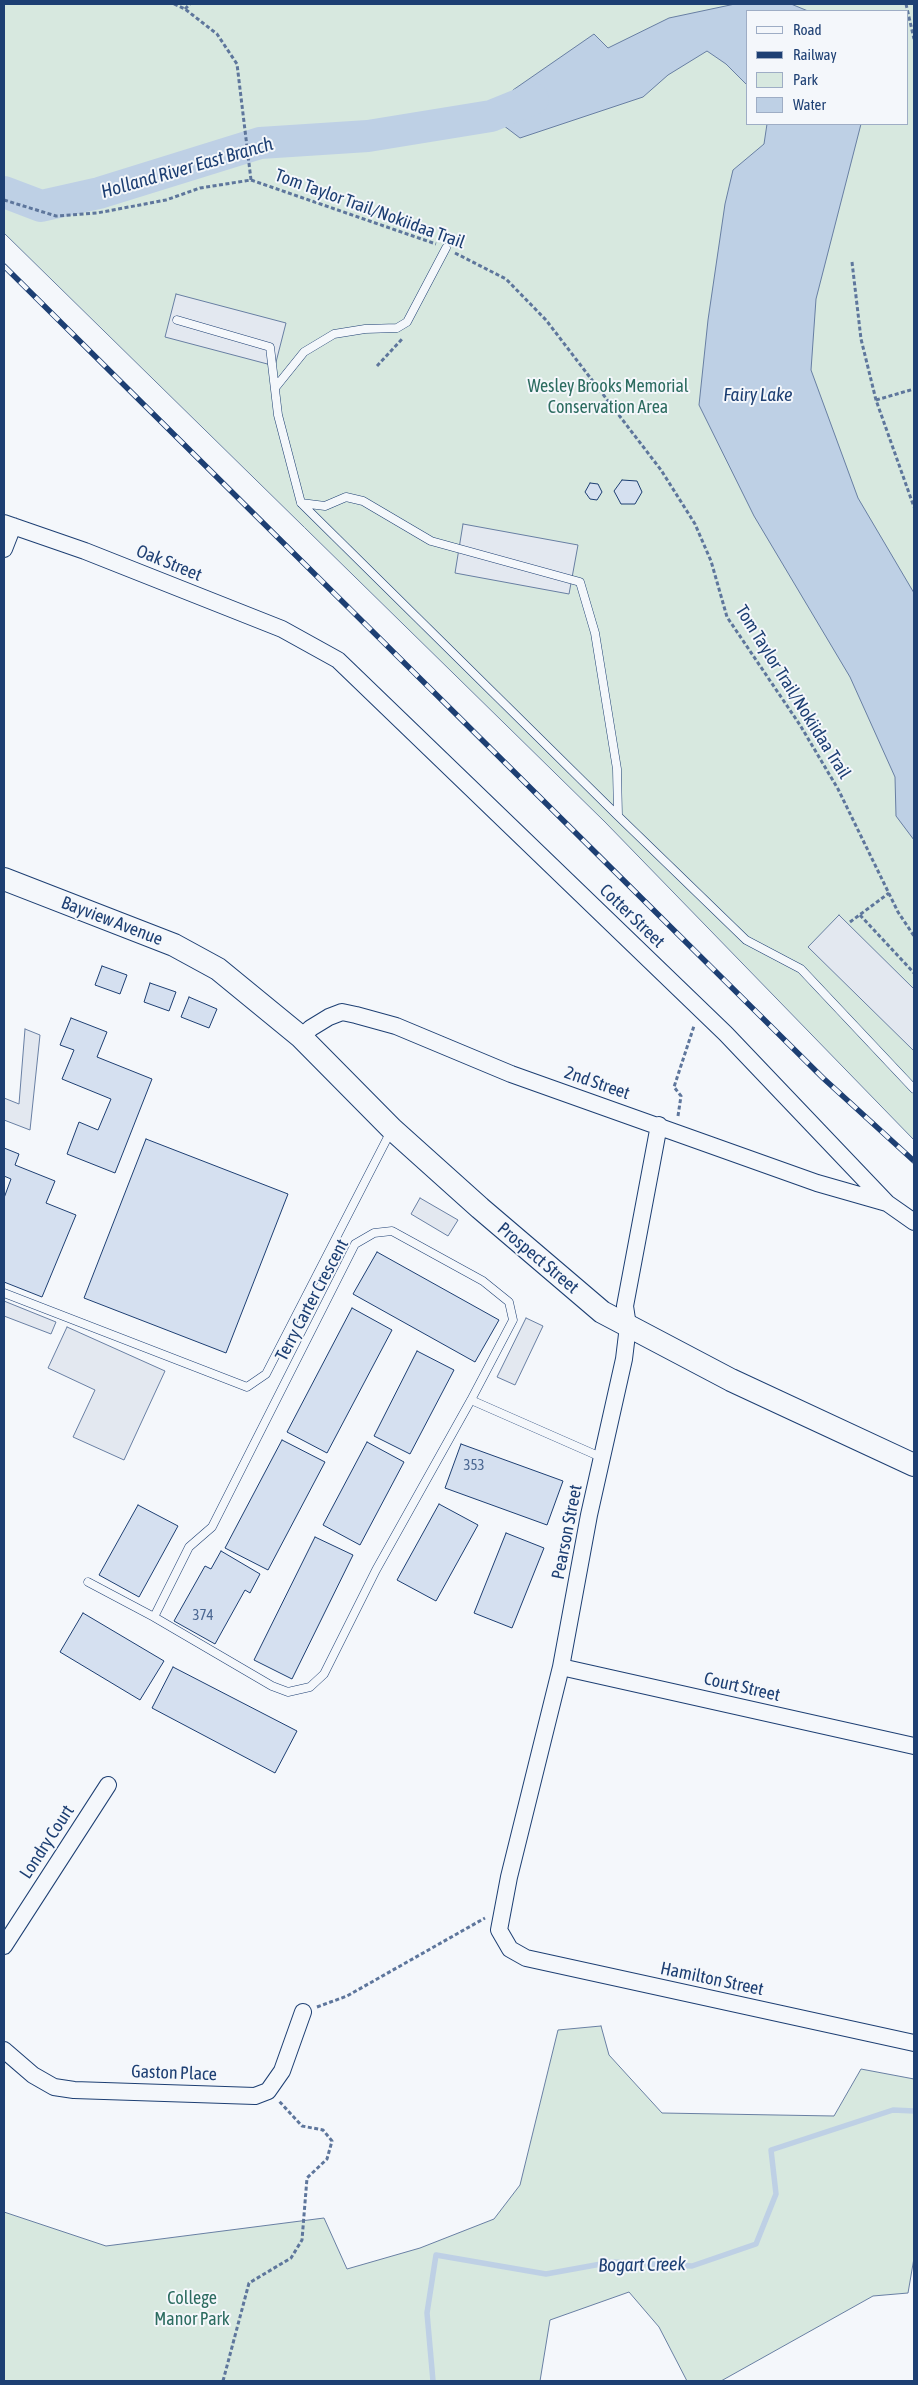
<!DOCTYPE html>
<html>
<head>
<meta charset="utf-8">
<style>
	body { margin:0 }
	#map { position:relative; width:918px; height:2385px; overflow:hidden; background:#f4f7fb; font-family:"Asap Condensed",sans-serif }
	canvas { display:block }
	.frame { position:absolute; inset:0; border:5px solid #1d3f73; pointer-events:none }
	.legend { position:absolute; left:746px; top:10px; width:162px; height:115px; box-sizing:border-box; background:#f4f7fb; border:1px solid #9eadc5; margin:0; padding:6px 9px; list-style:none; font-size:15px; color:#1d3f73 }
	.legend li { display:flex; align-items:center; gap:10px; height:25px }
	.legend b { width:25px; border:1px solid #9eadc5 }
</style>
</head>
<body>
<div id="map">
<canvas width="918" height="2385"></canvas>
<div class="frame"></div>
<ul class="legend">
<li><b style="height:6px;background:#f4f7fb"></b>Road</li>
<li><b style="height:6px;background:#1d3f73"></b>Railway</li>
<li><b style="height:14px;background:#d7e8df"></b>Park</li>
<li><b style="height:14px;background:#bed0e5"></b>Water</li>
</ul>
</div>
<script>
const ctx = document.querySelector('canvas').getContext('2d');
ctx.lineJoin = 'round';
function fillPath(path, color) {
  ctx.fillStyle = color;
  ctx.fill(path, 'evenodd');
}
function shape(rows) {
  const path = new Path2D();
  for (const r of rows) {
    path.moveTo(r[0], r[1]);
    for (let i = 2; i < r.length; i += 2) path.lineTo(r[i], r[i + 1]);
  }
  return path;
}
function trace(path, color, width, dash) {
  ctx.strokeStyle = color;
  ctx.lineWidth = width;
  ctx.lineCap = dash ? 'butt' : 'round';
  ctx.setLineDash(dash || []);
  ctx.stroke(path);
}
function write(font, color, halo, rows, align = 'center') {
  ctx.font = font + ' "Asap Condensed",sans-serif';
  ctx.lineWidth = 4;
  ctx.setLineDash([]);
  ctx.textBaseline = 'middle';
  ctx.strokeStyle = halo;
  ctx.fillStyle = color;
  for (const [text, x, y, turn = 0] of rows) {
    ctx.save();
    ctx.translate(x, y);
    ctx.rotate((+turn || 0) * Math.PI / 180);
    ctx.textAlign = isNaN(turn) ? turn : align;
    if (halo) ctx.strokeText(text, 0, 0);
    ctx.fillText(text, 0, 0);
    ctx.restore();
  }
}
const green = shape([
	[4,4,914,4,914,1140,605,822,4,233,4,4],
	[747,11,907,11,907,124,747,124,747,11],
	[601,2026,609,2055,662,2113,834,2116,861,2069,914,2079,914,2258,908,2293,873,2296,721,2381,687,2381,659,2327,629,2292,550,2320,540,2381,4,2381,4,2212,106,2246,324,2218,347,2269,420,2248,494,2219,520,2185,558,2030,601,2026]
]);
fillPath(green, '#d7e8df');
trace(green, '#687fa3', 1);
const parking = shape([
	[176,294,286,323,275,366,165,337,176,294],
	[463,524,578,545,569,594,455,573,463,524],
	[839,915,914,989,914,1051,808,947,839,915],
	[25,1029,40,1035,30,1130,4,1120,4,1098,19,1104,25,1029],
	[420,1198,458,1220,448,1236,411,1214,420,1198],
	[4,1301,56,1322,51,1334,4,1316,4,1301],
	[526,1318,543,1326,515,1385,497,1377,526,1318],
	[67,1327,165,1371,124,1460,73,1437,95,1390,48,1368,67,1327]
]);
fillPath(parking, '#e3e8f0');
trace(parking, '#687fa3', 1);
const water = shape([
	[735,4,791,4,808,11,747,11,747,85,726,64,707,51,668,75,643,97,520,138,491,116,513,90,594,34,608,48,669,18,735,4],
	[767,124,861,124,816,299,811,370,858,498,914,593,914,840,896,816,895,777,850,677,754,516,699,405,708,320,725,204,733,170,764,144,767,124]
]);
fillPath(water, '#bed0e5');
trace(water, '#687fa3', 1);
trace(shape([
	[433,2381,427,2313,436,2255,546,2274,612,2262,692,2266,756,2244,776,2194,771,2150,893,2110,914,2111]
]), '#bed0e5', 5.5);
trace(shape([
	[4,192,41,206,99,193,260,143,368,136,491,116,533,99]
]), '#bed0e5', 32);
const building = shape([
	[622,480,637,481,642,492,635,504,621,504,614,491,622,480],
	[590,483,598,484,602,492,597,500,590,499,585,492,590,483],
	[102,966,127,975,120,994,95,985,102,966],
	[150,983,176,992,169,1011,144,1002,150,983],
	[189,997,217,1009,209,1028,181,1017,189,997],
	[71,1018,107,1032,97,1057,152,1079,115,1173,67,1154,79,1122,98,1130,111,1099,62,1079,74,1050,60,1045,71,1018],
	[146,1139,288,1194,226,1353,84,1298,146,1139],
	[4,1148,19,1154,15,1165,55,1181,46,1203,76,1215,42,1297,4,1282,4,1198,11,1179,4,1176,4,1148],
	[377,1252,499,1320,475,1362,353,1294,377,1252],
	[352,1308,392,1330,327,1453,287,1432,352,1308],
	[417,1351,454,1370,410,1454,374,1436,417,1351],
	[282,1440,325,1462,268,1570,225,1548,282,1440],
	[367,1442,404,1462,360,1545,323,1525,367,1442],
	[461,1444,563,1481,547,1525,445,1488,461,1444],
	[439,1504,478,1525,436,1601,397,1580,439,1504],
	[138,1505,178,1526,139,1597,99,1575,138,1505],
	[506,1533,544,1548,512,1628,474,1613,506,1533],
	[315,1537,353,1555,292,1679,254,1660,315,1537],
	[221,1551,260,1574,250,1593,245,1590,215,1644,174,1621,205,1566,211,1569,221,1551],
	[83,1613,164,1661,140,1700,60,1652,83,1613],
	[173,1667,297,1731,275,1773,152,1708,173,1667]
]);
fillPath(building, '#d5e0f0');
trace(building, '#1d3f73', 1);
const lane = shape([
	[177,320,270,347,278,415,301,503,325,506,346,497,363,501,431,541,580,582,595,633,617,769,618,816,746,940,801,969,914,1089],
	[275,388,304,352,334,334,365,329,397,328,407,322,446,248],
	[301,503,618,816],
	[4,1293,247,1387,266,1374,391,1131],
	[471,1400,603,1458],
	[88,1582,154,1617,272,1686,288,1692,310,1687,324,1674,376,1570,471,1400,513,1320,509,1302,483,1281,392,1231,374,1233,355,1244,212,1527,189,1547,154,1617]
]);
const street = shape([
	[4,523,85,551,282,629,338,660,726,1034,887,1203,914,1222],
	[4,549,13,526],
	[301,1037,311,1028,329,1017,342,1012,356,1015,396,1026,511,1074,817,1183,887,1203],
	[659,1125,625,1306,628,1326,624,1359,589,1515,561,1667,509,1877,499,1930,510,1949,526,1958,914,2043],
	[561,1667,914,1746],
	[4,1946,108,1785],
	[4,2050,33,2075,54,2087,74,2090,255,2096,268,2091,282,2071,303,2012]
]);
const secondary = shape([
	[4,879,174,945,218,969,301,1037,392,1129,480,1208,602,1312,731,1380,914,1465]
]);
trace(lane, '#1d3f73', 9);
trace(street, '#1d3f73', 18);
trace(secondary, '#1d3f73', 24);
trace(shape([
	[174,4,185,9,217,34,237,64,251,180],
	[906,4,914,39],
	[185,9,190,4],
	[4,200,56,216,97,213,166,200,200,188,251,180,436,244],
	[455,253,506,279,546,320,661,470,695,524,711,561,727,617,800,725,838,789,898,912,914,936],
	[852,262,861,339,876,400,914,507],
	[377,366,402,339],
	[876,400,914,389],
	[860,915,914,973],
	[850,922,889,893],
	[678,1116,681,1096,674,1087,694,1026],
	[317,2007,347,1996,485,1918],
	[223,2381,249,2283,291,2258,302,2240,307,2178,327,2159,332,2141,323,2130,302,2126,279,2101]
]), '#5e769c', 3, [4, 2.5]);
trace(lane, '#f4f7fb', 8);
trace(street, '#f4f7fb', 16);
trace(secondary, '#f4f7fb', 22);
const rail = shape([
	[4,266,823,1078,914,1161]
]);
trace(rail, '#1d3f73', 5.5);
trace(rail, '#f4f7fb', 4, [11]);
write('15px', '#4b6792', null, [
	["353",474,1465],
	["374",203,1615]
]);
write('18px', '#1d3f73', '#f4f7fb', [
	["Tom Taylor Trail/Nokiidaa Trail",370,209,20],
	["Oak Street",169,563,22],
	["Tom Taylor Trail/Nokiidaa Trail",793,692,58],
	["Cotter Street",632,916,44],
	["Bayview Avenue",112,921,21],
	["2nd Street",597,1083,19],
	["Prospect Street",538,1258,40],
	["Terry Carter Crescent",312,1300,-62],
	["Pearson Street",567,1532,-79],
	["Court Street",742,1687,13],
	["Londry Court",47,1842,-57],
	["Hamilton Street",712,1979,12],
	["Gaston Place",174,2073,2]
]);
write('18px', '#2c6c60', '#f4f7fb', [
	["Wesley Brooks Memorial",608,386],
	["Conservation Area",608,407],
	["College",192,2298],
	["Manor Park",192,2319]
]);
write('italic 19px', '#1d3f73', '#f4f7fb', [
	["Holland River East Branch",187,168,-16],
	["Fairy Lake",758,395],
	["Bogart Creek",642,2265,-1]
]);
</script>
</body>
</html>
